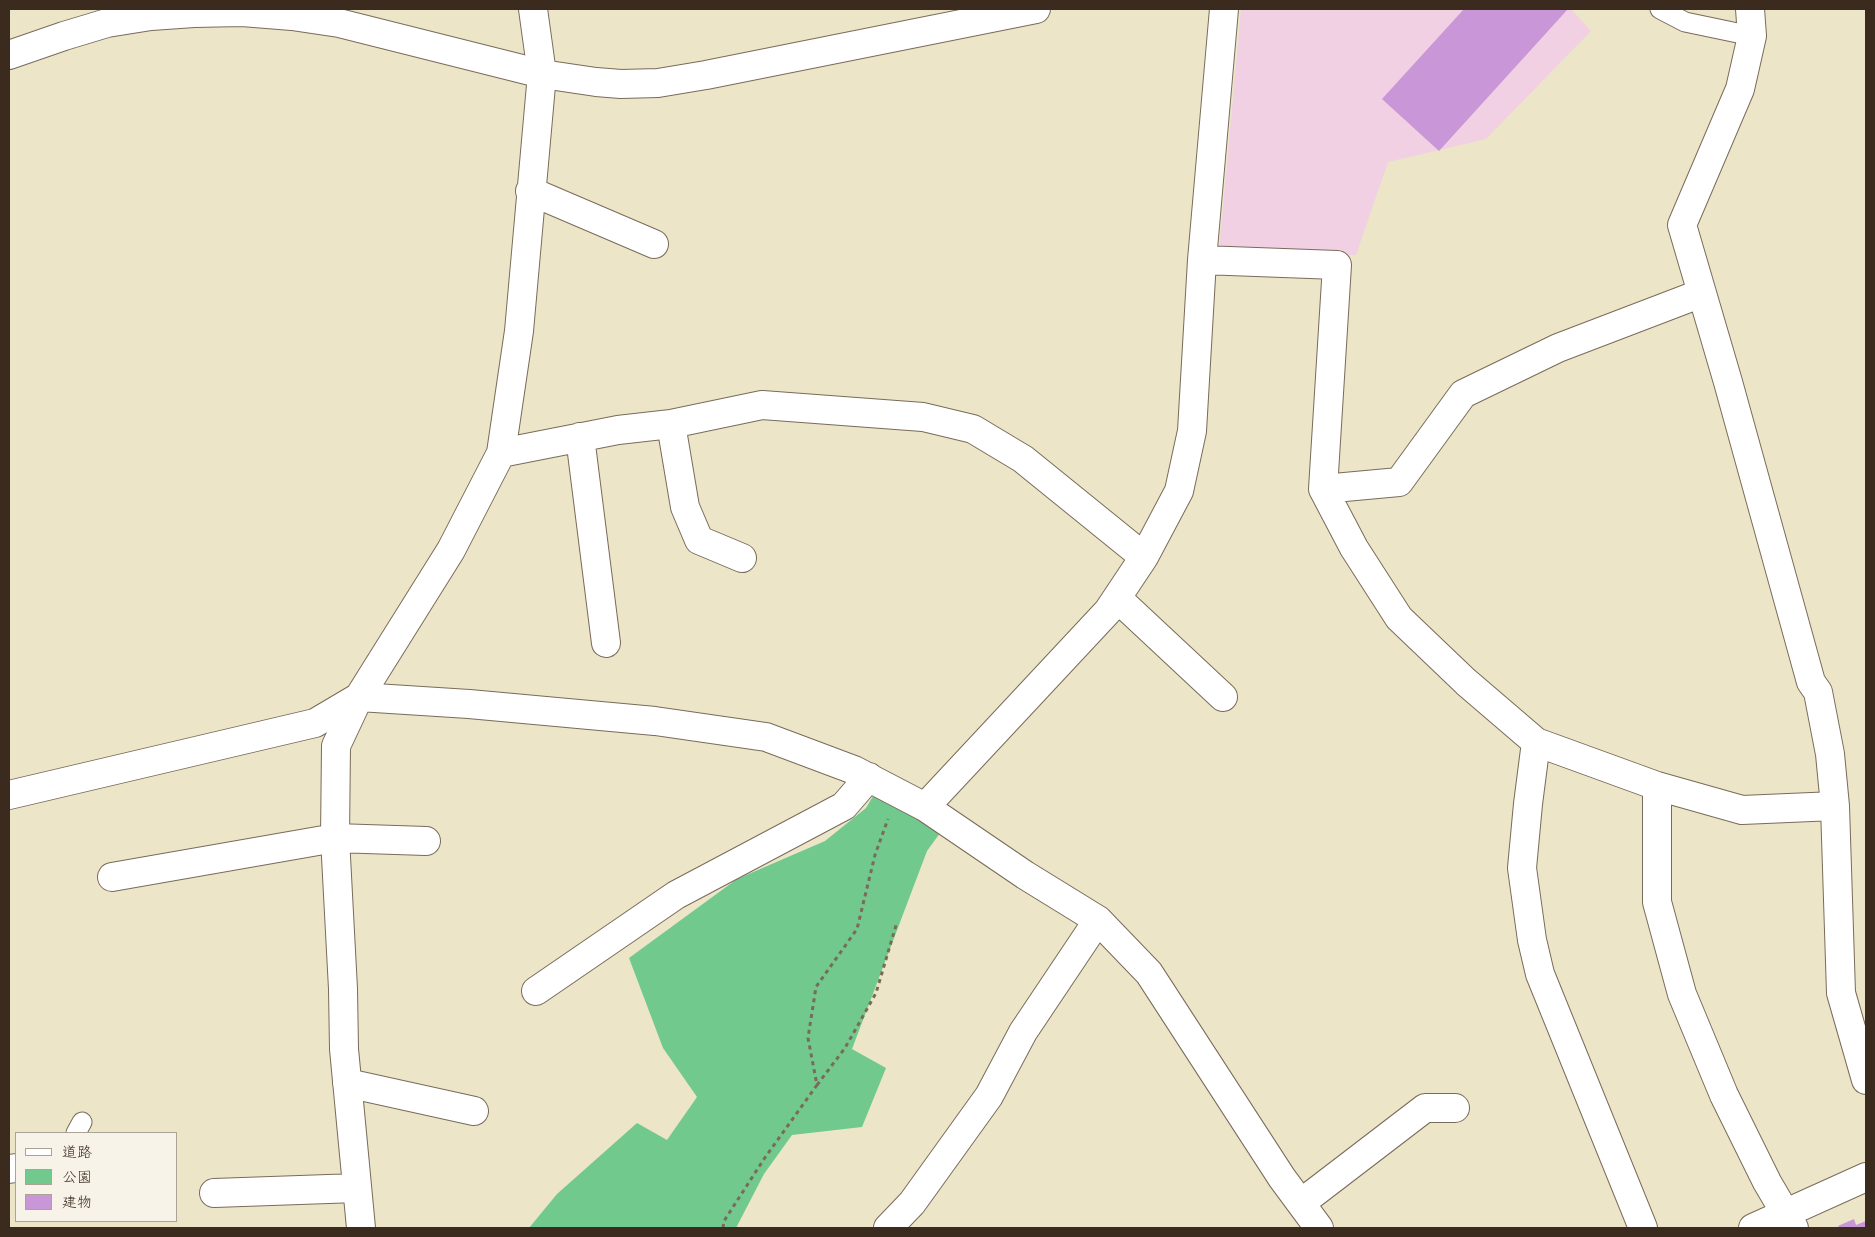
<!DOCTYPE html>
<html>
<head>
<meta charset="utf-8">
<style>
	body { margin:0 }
	#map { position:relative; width:1875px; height:1237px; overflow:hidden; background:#ece5c8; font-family:"Architects Daughter","Klee One",sans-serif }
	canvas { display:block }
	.frame { position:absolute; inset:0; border:10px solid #3b2a1e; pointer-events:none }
	.legend { position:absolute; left:15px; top:1132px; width:162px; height:90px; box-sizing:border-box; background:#f7f3e8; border:1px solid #aca397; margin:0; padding:6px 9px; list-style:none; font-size:15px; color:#3b2a1e }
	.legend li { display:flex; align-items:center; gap:10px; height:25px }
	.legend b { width:25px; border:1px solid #aca397 }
</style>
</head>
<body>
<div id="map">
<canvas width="1875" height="1237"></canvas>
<div class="frame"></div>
<ul class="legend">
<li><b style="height:6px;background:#fff"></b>道路</li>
<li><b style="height:14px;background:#71c98e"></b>公園</li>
<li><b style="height:14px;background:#c997d7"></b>建物</li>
</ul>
</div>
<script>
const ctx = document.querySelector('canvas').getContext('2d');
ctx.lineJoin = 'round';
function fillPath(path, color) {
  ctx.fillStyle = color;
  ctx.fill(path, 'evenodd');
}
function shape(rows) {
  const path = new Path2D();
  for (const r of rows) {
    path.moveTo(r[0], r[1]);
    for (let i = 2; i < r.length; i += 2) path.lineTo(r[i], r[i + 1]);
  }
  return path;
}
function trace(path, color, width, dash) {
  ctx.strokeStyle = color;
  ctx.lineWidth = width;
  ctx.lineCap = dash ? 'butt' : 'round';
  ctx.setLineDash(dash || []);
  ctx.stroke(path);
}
fillPath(shape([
	[1241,9,1571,9,1591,31,1486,139,1388,162,1356,255,1219,251]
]), '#f1d0e3');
fillPath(shape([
	[882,781,948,822,927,851,852,1049,886,1068,862,1127,792,1135,764,1174,736,1228,529,1228,557,1194,637,1123,667,1140,697,1097,663,1048,629,958,737,879,825,841,866,808]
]), '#71c98e');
fillPath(shape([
	[1464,9,1568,9,1439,151,1382,99],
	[1854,1219,1856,1225,1866,1221,1866,1228,1839,1228,1838,1226]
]), '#c997d7');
const service = shape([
	[1660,9,1685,22,1752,36],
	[76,1133,82,1122]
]);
const minor = shape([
	[1224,9,1202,260,1337,265,1323,489,1354,548,1399,618,1466,682,1536,742,1657,786,1742,810,1835,806],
	[1750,9,1752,36,1740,89,1682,225,1728,382,1811,682,1818,692,1830,754,1835,806,1841,993,1866,1080],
	[530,191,654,244],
	[671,424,685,507,699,540,742,558],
	[580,437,606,643],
	[501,453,618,430,671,424,762,405,923,417,973,429,1023,459,1144,557],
	[1323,489,1399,482,1463,394,1558,348,1702,293],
	[1117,598,1223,697],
	[1536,742,1528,804,1522,868,1532,940,1540,974,1643,1228],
	[1657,786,1657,902,1682,994,1724,1095,1767,1182,1794,1228],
	[9,795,315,723,359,697,469,704,655,721,766,737,854,770,925,807,1025,875,1098,920,1149,973,1282,1178,1319,1228],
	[925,807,1108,611,1144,557,1179,491,1192,431,1202,260],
	[112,877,335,838,426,841],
	[536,991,676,895,844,806,869,777],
	[347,1083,474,1111],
	[9,1169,16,1168],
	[214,1193,357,1188],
	[1301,1203,1425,1108,1455,1108],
	[361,1228,344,1049,343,989,335,838,336,746,359,697,451,550,501,453,519,331,542,74,533,9],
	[888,1228,912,1203,989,1096,1023,1032,1098,920]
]);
const tertiary = shape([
	[9,55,64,36,107,23,151,16,194,13,242,12,292,16,339,23,542,74,596,82,621,84,658,83,706,75,1036,9],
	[1753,1228,1866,1177]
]);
trace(service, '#796b5a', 21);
trace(minor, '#796b5a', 30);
trace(tertiary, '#796b5a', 30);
trace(shape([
	[817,1085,845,1048,876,993,897,922],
	[723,1228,724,1221,764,1159,817,1085,808,1038,816,987,857,929,875,855,888,819]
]), '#796b5a', 3, [4, 4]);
trace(service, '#fff', 19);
trace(minor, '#fff', 28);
trace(tertiary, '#fff', 28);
</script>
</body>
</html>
